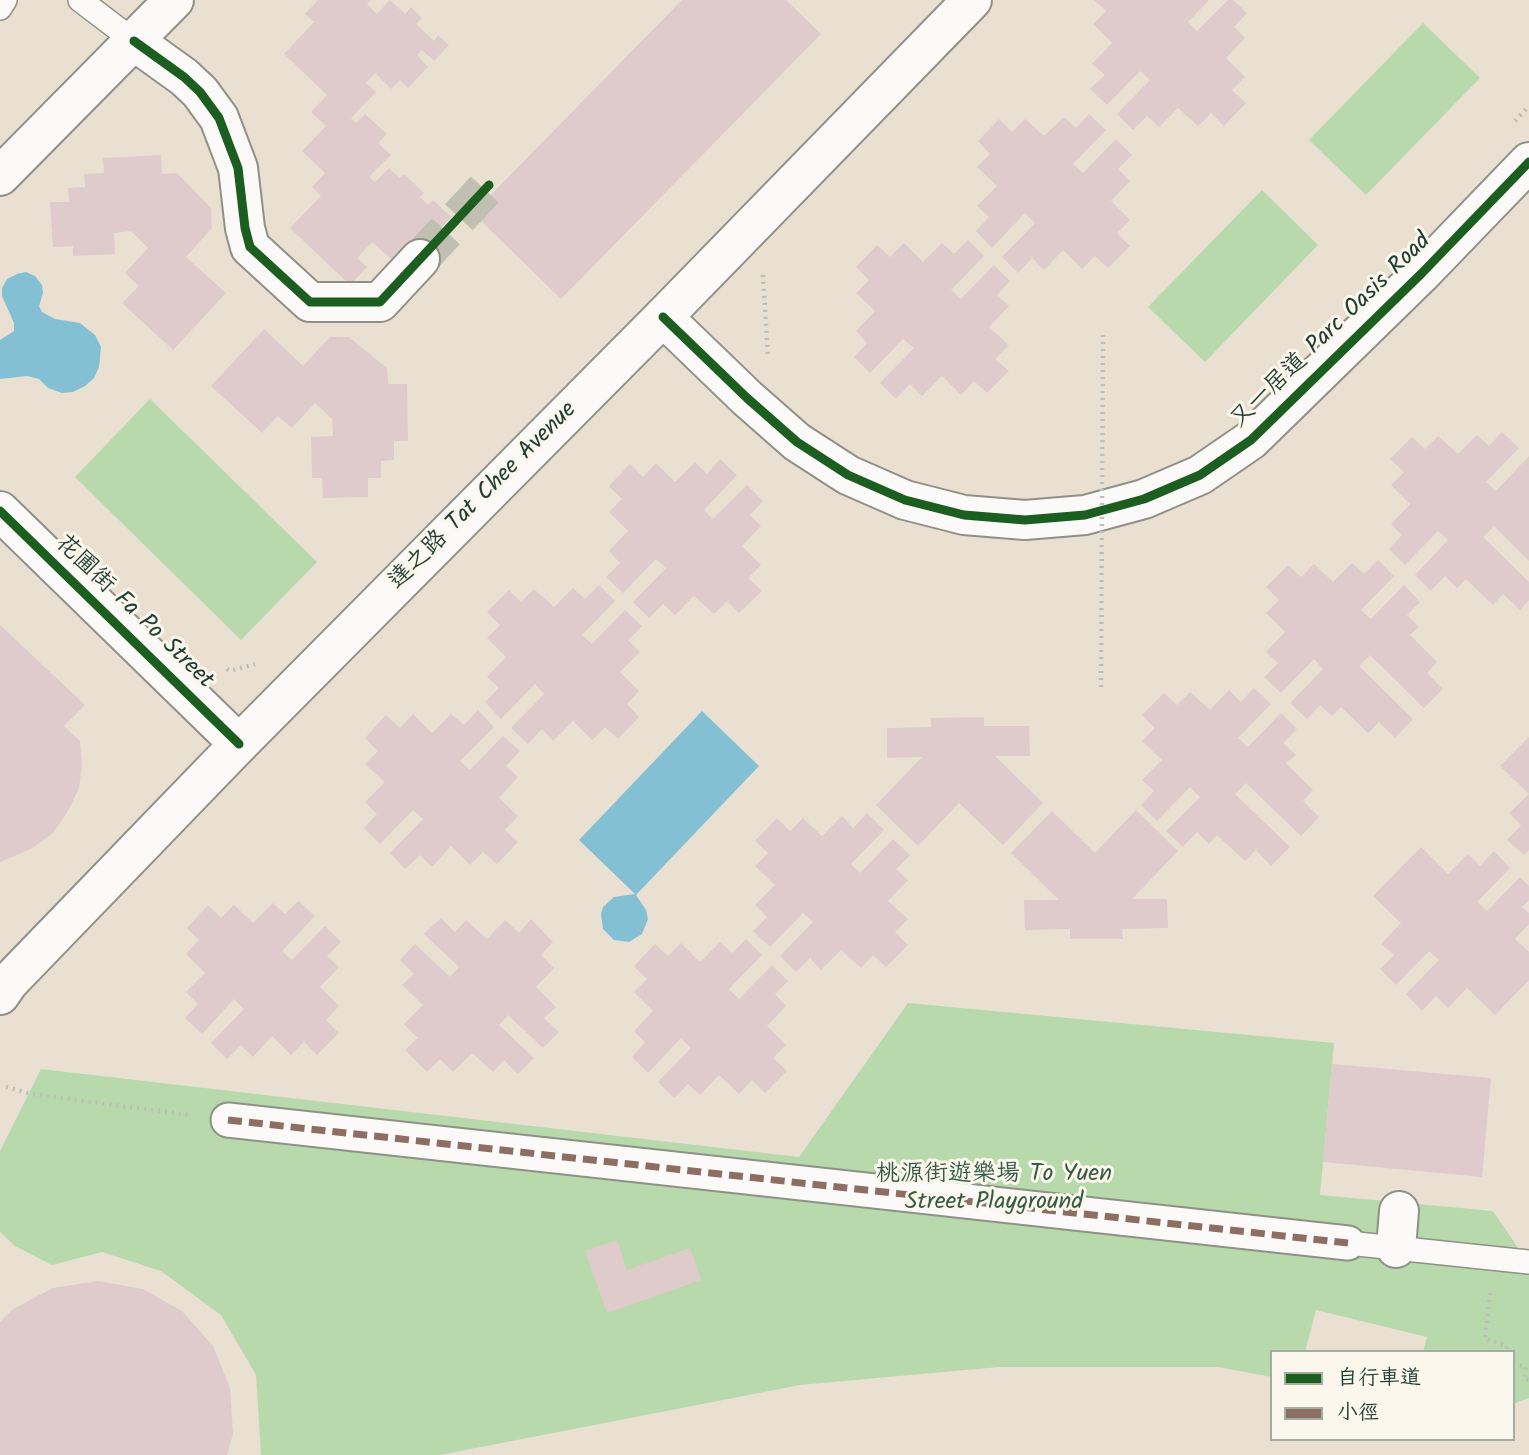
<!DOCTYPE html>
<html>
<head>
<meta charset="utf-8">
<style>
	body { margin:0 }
	#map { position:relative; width:1529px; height:1455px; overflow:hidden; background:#e9e0d2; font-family:Kalam,"LXGW WenKai TC",sans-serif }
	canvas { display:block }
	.legend { position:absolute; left:1270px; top:1350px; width:245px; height:91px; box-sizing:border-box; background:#fbf7ec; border:2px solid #a3ada2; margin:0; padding:9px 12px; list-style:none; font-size:21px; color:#1f3d34 }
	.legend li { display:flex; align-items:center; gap:14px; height:35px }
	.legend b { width:35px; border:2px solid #a3ada2 }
</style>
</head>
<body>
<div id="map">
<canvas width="1529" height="1455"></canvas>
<ul class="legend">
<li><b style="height:9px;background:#1b5e20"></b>自行車道</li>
<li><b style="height:9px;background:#8d6e63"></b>小徑</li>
</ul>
</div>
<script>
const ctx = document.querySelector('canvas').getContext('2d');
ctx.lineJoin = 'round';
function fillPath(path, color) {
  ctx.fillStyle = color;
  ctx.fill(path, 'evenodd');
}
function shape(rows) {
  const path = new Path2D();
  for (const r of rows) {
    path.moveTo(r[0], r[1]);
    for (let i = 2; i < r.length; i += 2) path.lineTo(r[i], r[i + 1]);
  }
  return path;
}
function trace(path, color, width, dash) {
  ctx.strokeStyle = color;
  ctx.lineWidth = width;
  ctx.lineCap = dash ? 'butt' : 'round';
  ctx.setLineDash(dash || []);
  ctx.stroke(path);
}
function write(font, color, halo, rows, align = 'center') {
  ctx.font = font + ' Kalam,"LXGW WenKai TC",sans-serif';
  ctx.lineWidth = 6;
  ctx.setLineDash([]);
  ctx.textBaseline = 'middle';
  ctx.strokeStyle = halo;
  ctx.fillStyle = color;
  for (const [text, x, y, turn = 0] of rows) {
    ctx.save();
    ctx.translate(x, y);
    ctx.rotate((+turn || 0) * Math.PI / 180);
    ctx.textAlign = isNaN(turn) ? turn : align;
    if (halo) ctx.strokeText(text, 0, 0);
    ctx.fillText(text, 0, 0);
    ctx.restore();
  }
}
fillPath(shape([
	[1423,23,1480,78,1366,195,1309,140],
	[1262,190,1318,245,1205,362,1148,307],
	[150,399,317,562,241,640,75,477],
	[908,1003,1334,1043,1320,1195,1493,1211,1529,1264,1529,1398,1513,1404,1513,1352,1423,1352,1427,1337,1316,1310,1305,1352,1272,1352,1272,1377,1218,1367,999,1367,800,1385,440,1455,261,1455,256,1375,221,1315,161,1271,102,1252,52,1265,15,1246,0,1232,0,1151,41,1069,799,1157]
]), '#b8d9ac');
fillPath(shape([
	[26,272,35,276,42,285,43,293,39,306,42,312,55,319,80,323,95,335,101,347,99,367,94,378,85,386,73,392,62,393,48,388,39,379,27,376,0,379,0,340,14,331,14,323,2,296,2,288,7,279,17,274],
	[702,711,759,766,636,895,646,910,648,919,642,934,629,942,614,940,603,929,601,914,603,907,614,897,635,894,579,840]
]), '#84c0d4');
fillPath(shape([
	[318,0,371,0,367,4,377,14,390,0,405,14,411,7,422,18,416,24,434,41,438,35,449,45,434,61,422,50,417,55,428,67,408,88,400,80,391,89,375,73,366,83,376,92,351,118,356,123,365,114,387,134,378,143,391,155,369,177,375,182,389,168,400,178,404,174,424,193,420,197,428,205,433,200,451,217,430,239,424,233,420,238,425,243,396,263,372,242,357,258,367,267,350,285,290,228,321,196,312,187,325,173,302,151,326,126,311,112,327,95,284,54,314,22,305,14],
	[682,0,786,0,821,34,561,299,473,213],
	[1094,0,1209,0,1188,22,1197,31,1228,0,1233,0,1247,13,1234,27,1245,38,1226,58,1245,77,1232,90,1246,103,1224,126,1211,113,1198,126,1178,108,1159,127,1147,116,1133,130,1117,114,1150,80,1140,71,1107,105,1090,89,1105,75,1092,64,1112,43,1093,24,1106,11],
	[1089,114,1106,130,1073,164,1083,173,1116,139,1132,155,1118,169,1130,181,1111,201,1130,220,1117,233,1130,246,1108,268,1095,256,1082,269,1063,250,1044,270,1032,258,1018,273,1002,257,1035,223,1025,213,992,248,976,231,989,217,977,206,997,186,977,167,990,154,978,141,999,119,1012,132,1025,119,1044,136,1064,117,1076,128],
	[161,155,162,174,177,173,211,208,212,228,186,257,226,293,173,350,122,303,139,286,125,273,148,248,131,231,114,233,115,254,73,256,73,246,53,247,50,202,69,202,68,188,85,187,84,174,104,173,103,158],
	[968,240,984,256,951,290,961,299,994,265,1010,281,997,295,1009,306,989,327,1009,345,995,359,1009,371,987,393,974,381,961,395,942,376,922,396,910,384,896,399,880,383,914,348,903,339,870,373,854,357,867,343,856,331,875,311,856,293,869,280,856,267,877,245,890,257,904,243,923,262,942,243,954,254],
	[264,329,303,366,330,337,349,337,387,368,388,384,407,384,408,441,394,441,394,460,381,461,381,478,368,478,368,497,323,498,322,478,312,478,311,437,333,436,332,419,315,403,292,428,278,416,262,433,211,386],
	[1502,432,1519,448,1486,482,1496,491,1529,456,1529,561,1494,526,1483,537,1529,582,1529,600,1520,610,1503,594,1493,605,1466,579,1457,588,1445,576,1431,591,1415,575,1448,540,1438,531,1405,565,1389,549,1402,535,1391,524,1410,504,1391,485,1404,472,1390,459,1412,437,1425,449,1438,436,1458,454,1477,435,1489,446],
	[720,459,737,475,704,510,713,519,747,485,763,501,750,515,761,526,742,546,761,565,748,578,762,591,739,613,727,601,714,614,694,596,675,615,663,604,649,618,633,602,666,568,656,559,623,593,606,577,620,563,609,551,628,531,609,512,622,499,609,486,630,464,643,477,656,463,675,482,695,462,707,474],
	[1378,560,1394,576,1361,610,1371,619,1404,585,1420,602,1407,615,1419,627,1410,635,1437,662,1427,673,1443,689,1424,708,1370,655,1359,666,1413,719,1395,738,1379,722,1368,733,1341,707,1332,716,1320,705,1307,719,1290,703,1323,669,1314,659,1281,693,1264,677,1278,663,1266,652,1285,632,1266,613,1279,600,1266,587,1288,565,1301,577,1314,564,1333,582,1352,563,1364,574],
	[599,585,615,601,582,635,592,644,625,610,642,626,628,640,640,652,620,672,639,691,627,704,639,717,618,739,605,727,592,740,573,721,553,741,542,729,528,744,511,728,544,694,535,684,501,719,485,702,499,688,487,677,506,657,487,638,500,625,487,612,509,590,521,602,534,589,554,607,573,588,585,599],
	[0,625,85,705,64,726,80,741,82,766,79,788,68,811,53,833,31,849,0,862],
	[1254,688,1271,704,1238,738,1248,747,1281,713,1297,729,1283,743,1296,755,1286,763,1313,790,1303,801,1319,817,1301,836,1246,783,1235,794,1290,847,1271,866,1256,850,1245,861,1217,835,1209,844,1197,832,1183,847,1166,831,1200,797,1190,787,1157,821,1141,805,1154,791,1142,780,1162,760,1142,741,1155,728,1142,715,1164,693,1177,705,1190,692,1210,710,1229,690,1241,702],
	[478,710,494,727,460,761,470,770,503,736,520,751,506,766,518,777,499,798,518,816,505,830,518,842,497,864,483,852,470,865,451,846,432,867,420,855,405,869,390,853,423,819,413,810,380,844,364,828,377,814,365,802,385,782,365,764,378,751,365,738,386,715,400,728,413,714,432,733,451,714,464,725],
	[984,717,984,726,1029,726,1030,756,995,756,1043,803,1003,845,959,803,918,846,876,805,922,757,887,758,887,728,931,727,931,718],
	[1529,737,1529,850,1524,855,1507,840,1521,825,1509,813,1529,794,1500,766],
	[1136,810,1178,851,1132,899,1167,899,1168,928,1122,929,1123,939,1070,939,1070,929,1025,930,1024,900,1059,900,1011,853,1052,811,1095,853],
	[867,813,884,830,851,864,860,873,893,839,910,855,896,869,908,880,888,901,908,919,895,932,908,945,886,967,873,955,861,968,841,950,821,970,810,958,796,972,780,956,813,922,803,913,770,947,753,931,767,917,755,905,775,885,755,866,768,853,755,841,777,818,790,831,803,818,822,836,842,816,853,828],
	[1421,847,1448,874,1468,854,1480,866,1494,851,1510,868,1477,902,1487,911,1520,877,1529,886,1529,900,1522,907,1529,913,1529,924,1515,939,1529,952,1529,980,1495,1015,1467,988,1448,1008,1436,996,1422,1011,1406,994,1439,960,1429,951,1396,985,1380,969,1394,955,1381,944,1401,923,1373,896],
	[298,901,315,916,282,951,292,960,325,926,341,942,327,956,339,967,320,987,339,1006,326,1020,339,1033,317,1055,304,1042,291,1055,272,1036,253,1057,241,1045,227,1059,211,1043,244,1009,234,999,202,1034,185,1018,198,1004,186,992,205,973,186,954,199,940,187,928,208,905,221,918,234,905,253,923,273,903,285,914],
	[441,918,455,932,466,920,487,939,505,920,519,933,531,919,553,942,541,955,554,968,536,987,556,1007,544,1018,559,1032,543,1048,508,1015,499,1025,534,1058,518,1074,504,1060,493,1072,472,1053,453,1072,440,1059,427,1072,405,1050,418,1038,404,1024,423,1005,402,985,414,974,400,960,415,944,450,977,459,967,424,934],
	[746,939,762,955,729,989,739,999,772,965,788,981,775,994,786,1006,767,1026,786,1045,773,1058,787,1071,765,1093,752,1080,739,1094,719,1075,700,1095,688,1084,674,1098,658,1082,691,1048,681,1038,648,1073,632,1057,645,1042,634,1031,653,1011,634,992,647,979,634,966,655,944,668,956,681,943,700,962,720,942,732,953],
	[1332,1064,1491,1078,1482,1177,1323,1162],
	[617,1240,627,1270,690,1248,701,1280,607,1313,585,1251],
	[98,1281,143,1289,182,1311,213,1346,230,1388,233,1434,227,1455,0,1455,0,1322,13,1309,53,1288]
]), '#dfcbcb');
trace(shape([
	[420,259,489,185]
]), '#c1bfb2', 38, [38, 19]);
const service = shape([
	[80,0,134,41],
	[0,8,5,0],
	[1348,1243,1529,1262]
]);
const pedestrian = shape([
	[228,1120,1348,1243]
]);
const minor = shape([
	[134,41,184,77,200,92,219,118,238,168,245,228,250,247,310,302,380,302,420,259],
	[0,176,174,0],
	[663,317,747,398,797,442,848,475,905,500,964,515,1025,520,1085,515,1144,499,1200,475,1251,440,1422,273,1529,162],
	[0,511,239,744],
	[1396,1248,1399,1211]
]);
const secondary = shape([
	[0,995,9,982,239,744,663,317,972,0]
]);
trace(service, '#8f9087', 26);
trace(pedestrian, '#8f9087', 37);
trace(minor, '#8f9087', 42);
trace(secondary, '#8f9087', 42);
trace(shape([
	[1515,121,1529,106],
	[763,275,768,357],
	[227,669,230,671,255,664],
	[6,1087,31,1094,189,1115],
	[1490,1293,1485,1339,1507,1346,1506,1352],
	[1513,1364,1526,1367,1524,1379,1529,1380]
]), '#bdbebb', 4.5, [2, 5]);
trace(service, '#fcfaf8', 23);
trace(pedestrian, '#fcfaf8', 33);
trace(minor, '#fcfaf8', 38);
trace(secondary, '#fcfaf8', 38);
trace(shape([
	[1101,687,1103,334]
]), '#bdbebb', 4.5, [2, 5]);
trace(shape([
	[228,1120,1348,1243]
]), '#8d6e63', 7, [14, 7]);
trace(shape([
	[134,41,184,77,200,92,219,118,238,168,245,228,250,247,310,302,380,302,489,185],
	[663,317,747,398,797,442,848,475,905,500,964,515,1025,520,1085,515,1144,499,1200,475,1251,440,1422,273,1529,162],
	[0,511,239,744]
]), '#1b5e20', 9);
write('24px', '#1f3d34', '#fbf7ec', [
	["又一居道 Parc Oasis Road",1332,332,-44],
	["達之路 Tat Chee Avenue",484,497,-45],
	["花圃街 Fa Po Street",133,613,44]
]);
write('24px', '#355b46', '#fbf7ec', [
	["桃源街遊樂場 To Yuen",994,1176],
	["Street Playground",994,1204]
]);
</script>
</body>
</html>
